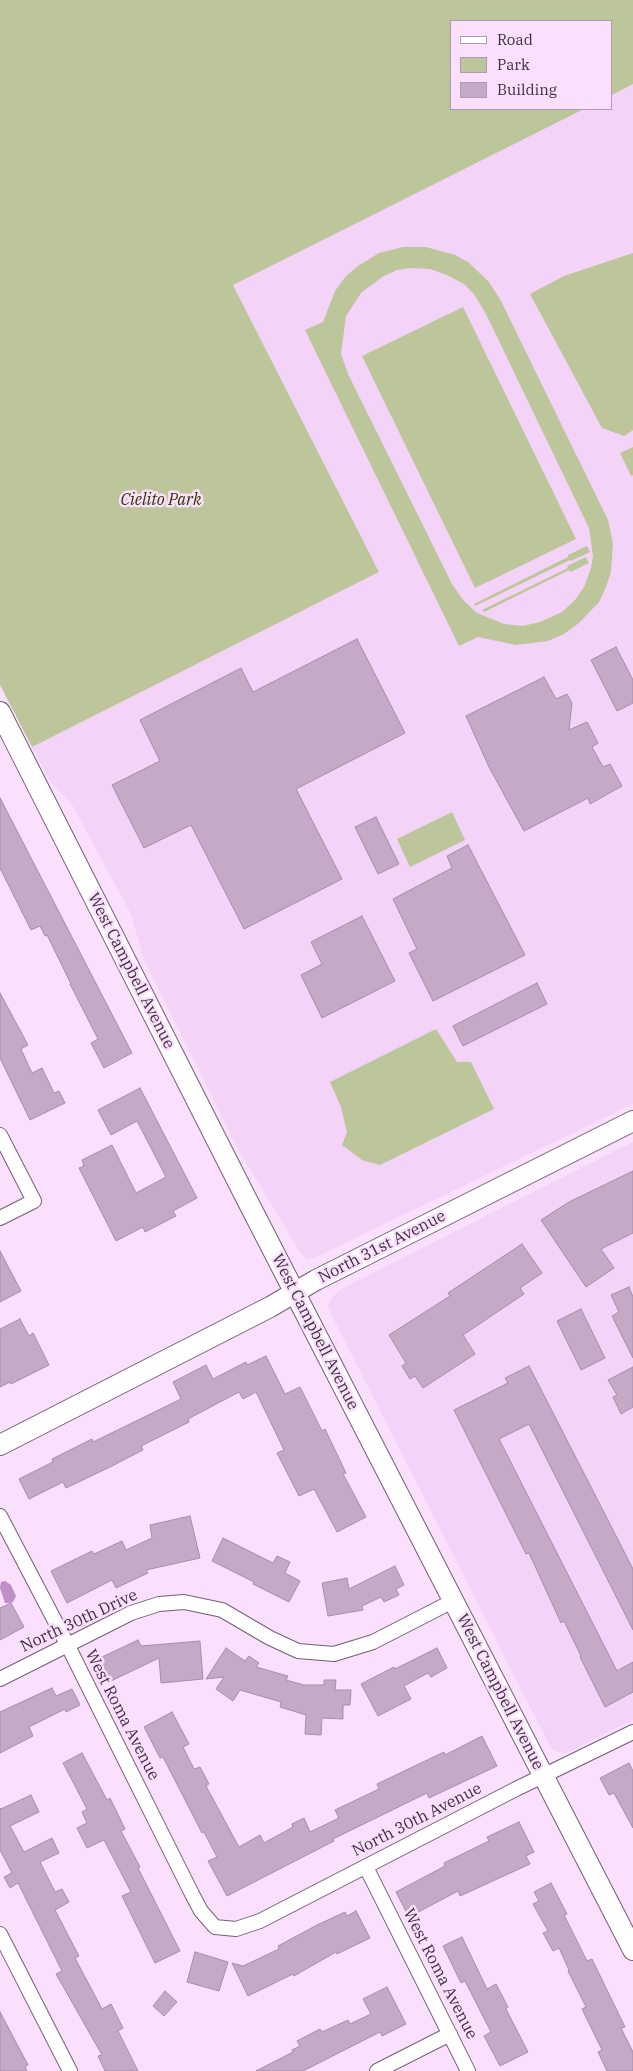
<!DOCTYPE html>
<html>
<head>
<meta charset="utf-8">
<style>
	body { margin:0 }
	#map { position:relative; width:633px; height:2071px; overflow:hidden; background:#fbe0fe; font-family:"IBM Plex Serif",serif }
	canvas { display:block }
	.legend { position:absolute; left:450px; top:20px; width:162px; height:90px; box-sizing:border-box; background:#fbe0fe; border:1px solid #ae9ab1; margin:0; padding:6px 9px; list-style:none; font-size:15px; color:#3b313d }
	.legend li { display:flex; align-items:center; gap:10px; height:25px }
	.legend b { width:25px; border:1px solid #ae9ab1 }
</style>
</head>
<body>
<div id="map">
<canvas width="633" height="2071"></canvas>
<ul class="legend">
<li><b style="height:6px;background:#fff"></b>Road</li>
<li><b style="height:14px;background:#bdc59a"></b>Park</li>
<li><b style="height:14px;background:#c4aac7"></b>Building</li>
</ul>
</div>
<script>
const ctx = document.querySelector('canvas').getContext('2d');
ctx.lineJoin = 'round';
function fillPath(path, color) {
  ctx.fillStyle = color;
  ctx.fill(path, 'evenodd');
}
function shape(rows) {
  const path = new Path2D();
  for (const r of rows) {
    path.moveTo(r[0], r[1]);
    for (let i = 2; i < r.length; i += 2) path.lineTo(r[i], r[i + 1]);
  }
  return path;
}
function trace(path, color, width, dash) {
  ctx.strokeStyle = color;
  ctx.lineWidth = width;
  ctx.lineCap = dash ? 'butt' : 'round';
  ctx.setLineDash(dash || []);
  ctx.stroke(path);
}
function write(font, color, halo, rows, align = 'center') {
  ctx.font = font + ' "IBM Plex Serif",serif';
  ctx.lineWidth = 5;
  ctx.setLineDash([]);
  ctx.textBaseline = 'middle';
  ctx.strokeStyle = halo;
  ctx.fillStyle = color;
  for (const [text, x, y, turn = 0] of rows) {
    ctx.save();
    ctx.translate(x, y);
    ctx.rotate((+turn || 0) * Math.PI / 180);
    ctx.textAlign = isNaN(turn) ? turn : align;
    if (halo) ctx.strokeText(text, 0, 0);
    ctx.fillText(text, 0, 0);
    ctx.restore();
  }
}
fillPath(shape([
	[633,84,633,1104,316,1257,307,1259,300,1252,237,1147,144,960,131,914,70,801,51,783,32,747,379,572,233,285,584,109,612,109,612,95],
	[633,1142,633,1720,564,1754,553,1750,549,1744,333,1318,328,1306,331,1299,339,1290]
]), '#f3d3f7');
fillPath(shape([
	[0,0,633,0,633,84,612,95,612,21,452,21,452,109,584,109,233,285,379,572,32,747,0,685],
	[403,247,426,247,455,255,468,262,489,282,501,301,608,520,613,544,611,572,606,587,599,602,579,623,564,634,548,641,516,645,478,637,459,646,305,330,323,322,335,291,346,276,358,266,379,253],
	[412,268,430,269,447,275,464,284,474,294,486,314,589,528,593,556,591,568,584,587,575,600,562,612,540,622,523,626,504,624,477,613,463,600,452,584,348,374,341,354,346,316,361,293,382,277,397,270],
	[633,253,633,430,624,436,602,428,530,294,564,276],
	[463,307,576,539,475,588,362,356],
	[633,447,633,475,631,476,620,453],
	[587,546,590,552,571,561,570,560,475,606,474,604,568,557,568,555],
	[586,557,589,563,570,572,569,570,484,612,482,610,568,568,567,566],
	[452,812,465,840,410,867,397,839],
	[436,1029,457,1062,471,1062,494,1109,380,1165,362,1160,342,1145,347,1132,341,1107,330,1082]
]), '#bdc59a');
fillPath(shape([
	[5,1581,11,1585,16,1596,13,1602,9,1603,5,1603,0,1588,1,1582]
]), '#bf8fc6');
const building = shape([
	[357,639,405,733,296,789,342,879,244,929,191,825,144,848,112,785,160,761,140,720,241,668,253,692,357,639],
	[616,647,633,680,633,703,617,711,591,660,616,647],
	[544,677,556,699,567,694,572,703,569,730,587,722,598,743,592,747,603,767,610,764,622,786,590,804,588,798,524,831,489,767,466,716,544,677],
	[0,798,132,1053,104,1068,91,1043,98,1039,70,984,71,984,47,935,45,936,40,926,31,930,0,868,0,798],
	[376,817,399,864,378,874,355,827,376,817],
	[468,845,525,955,433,1001,409,953,417,949,393,899,452,868,447,856,468,845],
	[362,916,395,981,322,1018,301,975,322,964,311,942,362,916],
	[537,983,547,1004,463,1046,453,1026,537,983],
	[0,993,28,1045,21,1049,32,1073,42,1068,54,1093,59,1091,65,1103,30,1120,0,1058,0,993],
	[140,1088,197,1198,173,1211,176,1216,145,1232,143,1227,116,1241,79,1168,84,1166,82,1160,112,1145,136,1193,166,1177,137,1121,111,1135,98,1110,140,1088],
	[633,1171,633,1233,601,1249,614,1268,586,1287,541,1220,569,1202,633,1171],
	[522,1244,542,1273,520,1288,524,1294,463,1335,475,1354,423,1388,415,1376,410,1379,402,1366,406,1363,389,1335,450,1296,448,1293,522,1244],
	[0,1251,21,1291,0,1302,0,1251],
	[629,1287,633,1297,633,1358,612,1316,619,1312,611,1295,629,1287],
	[581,1309,605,1358,581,1370,557,1321,581,1309],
	[20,1319,29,1336,33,1333,49,1365,11,1384,10,1382,0,1387,0,1329,20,1319],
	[266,1356,285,1394,300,1387,322,1431,325,1429,346,1473,343,1474,366,1517,337,1532,314,1489,299,1496,277,1453,284,1450,256,1392,243,1399,239,1392,188,1419,189,1422,141,1446,143,1450,110,1467,66,1488,63,1482,29,1499,19,1479,53,1462,52,1459,92,1439,93,1442,181,1399,173,1382,206,1365,213,1379,246,1362,247,1365,266,1356],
	[529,1366,633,1569,633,1630,529,1424,499,1439,617,1671,633,1662,633,1692,605,1707,580,1657,581,1656,564,1621,561,1623,529,1553,526,1554,454,1410,508,1383,505,1378,529,1366],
	[633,1367,633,1407,621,1414,613,1397,617,1395,608,1380,633,1367],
	[190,1516,200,1558,146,1570,148,1573,116,1588,112,1580,67,1603,51,1571,92,1551,94,1554,122,1541,126,1550,152,1538,150,1525,190,1516],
	[223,1538,273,1563,277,1556,290,1562,285,1573,300,1581,289,1602,253,1584,254,1582,212,1561,223,1538],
	[395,1566,404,1585,396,1589,399,1595,384,1602,381,1597,362,1606,363,1610,328,1616,322,1583,347,1578,349,1589,395,1566],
	[11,1603,24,1627,0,1640,0,1608,11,1603],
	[138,1640,141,1646,200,1641,203,1679,161,1683,159,1658,111,1681,100,1658,138,1640],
	[226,1648,245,1661,249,1656,259,1663,256,1667,288,1676,286,1680,304,1685,324,1685,324,1680,336,1680,335,1690,351,1690,350,1705,343,1705,343,1719,322,1718,321,1735,305,1734,306,1715,280,1707,281,1702,240,1690,233,1701,216,1689,224,1677,206,1679,226,1648],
	[437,1648,447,1668,431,1677,428,1673,404,1686,411,1699,378,1716,361,1684,394,1667,395,1669,437,1648],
	[52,1688,56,1696,72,1689,80,1705,66,1712,65,1709,29,1727,33,1736,0,1753,0,1712,52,1688],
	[172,1712,189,1744,183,1747,194,1769,200,1767,209,1784,206,1786,239,1847,260,1835,264,1843,293,1827,292,1824,304,1818,310,1832,339,1818,335,1810,379,1789,377,1784,444,1752,445,1755,482,1736,497,1766,429,1798,427,1793,333,1839,334,1841,227,1896,208,1861,217,1857,204,1832,202,1833,163,1757,160,1758,144,1727,172,1712],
	[82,1753,107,1800,110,1798,125,1829,121,1831,140,1867,138,1868,180,1951,155,1963,122,1896,131,1892,104,1840,87,1848,77,1828,87,1823,82,1812,87,1809,63,1763,82,1753],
	[629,1763,633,1771,633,1828,614,1793,609,1795,600,1778,629,1763],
	[31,1795,39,1812,10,1826,24,1852,52,1838,59,1853,40,1862,55,1892,62,1889,69,1902,55,1910,79,1956,75,1958,102,2009,111,2004,123,2028,118,2031,138,2071,105,2071,98,2056,102,2055,56,1974,62,1971,18,1883,10,1888,4,1877,12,1873,0,1850,0,1808,1,1809,31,1795],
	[519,1822,534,1852,526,1856,530,1864,460,1896,458,1891,409,1917,396,1892,445,1866,444,1863,489,1841,487,1837,519,1822],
	[551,1883,567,1914,564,1915,587,1961,592,1959,625,2027,621,2028,633,2052,633,2071,607,2071,598,2052,602,2050,582,2009,586,2007,568,1971,569,1970,559,1948,553,1951,543,1933,548,1931,533,1904,539,1901,534,1892,551,1883],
	[356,1911,370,1938,337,1954,336,1952,294,1976,293,1974,248,1996,232,1963,243,1966,279,1949,278,1946,317,1925,345,1912,347,1916,356,1911],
	[462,1937,487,1989,496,1984,508,2007,506,2009,528,2052,500,2066,484,2036,491,2032,465,1981,461,1983,443,1946,462,1937],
	[195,1952,228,1962,219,1991,187,1982,195,1952],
	[387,1987,406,2024,382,2036,380,2032,303,2071,256,2071,293,2052,292,2050,300,2046,297,2041,320,2029,322,2032,348,2020,350,2024,371,2014,363,1999,387,1987],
	[165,1991,177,2002,164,2016,153,2006,165,1991],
	[0,2012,28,2065,25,2067,27,2071,0,2071,0,2012]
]);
fillPath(building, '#c4aac7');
trace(building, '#a68da9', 1);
const street = shape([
	[0,1135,34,1201,0,1218],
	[0,1516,67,1644,192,1894,201,1911,215,1927,236,1929,260,1921,516,1789,633,1732],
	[0,1679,131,1613,159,1604,184,1602,222,1610,270,1638,298,1651,334,1654,373,1642,453,1601],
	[366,1867,468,2071],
	[0,1934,70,2071],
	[377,2071,450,2034]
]);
const secondary = shape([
	[0,712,245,1196,633,1950],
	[0,1445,270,1307,316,1280,633,1121]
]);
trace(street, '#745d77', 16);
trace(secondary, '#745d77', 22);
trace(street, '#fff', 14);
trace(secondary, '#fff', 20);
write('italic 16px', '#2e3400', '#fbe0fe', [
	["Cielito Park",161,500]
]);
write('16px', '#3b313d', '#fbe0fe', [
	["West Campbell Avenue",131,971,63],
	["North 31st Avenue",382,1247,-27],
	["West Campbell Avenue",315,1332,63],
	["North 30th Drive",79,1621,-25],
	["West Campbell Avenue",500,1692,63],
	["West Roma Avenue",122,1715,63],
	["North 30th Avenue",417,1820,-27],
	["West Roma Avenue",440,1974,63]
]);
</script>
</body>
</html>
